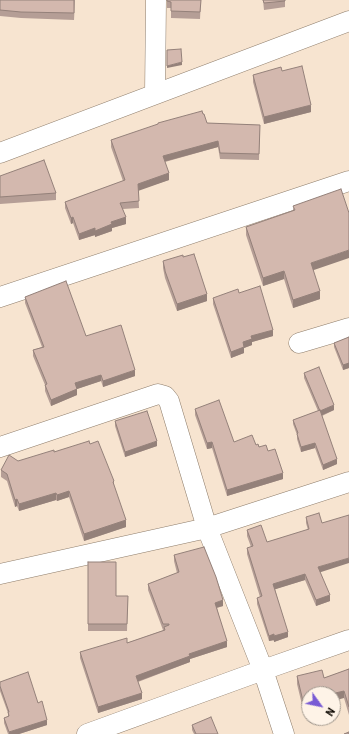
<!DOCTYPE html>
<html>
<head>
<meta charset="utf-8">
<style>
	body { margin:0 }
	#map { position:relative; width:349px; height:734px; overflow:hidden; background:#f7e4d0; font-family:Barlow,sans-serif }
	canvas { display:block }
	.north { position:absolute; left:301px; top:686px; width:40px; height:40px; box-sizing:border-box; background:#fef3e7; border:1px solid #a0978d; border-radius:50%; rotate:123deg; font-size:11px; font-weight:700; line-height:16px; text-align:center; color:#130d07 }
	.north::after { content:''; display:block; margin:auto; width:14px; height:18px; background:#785ad4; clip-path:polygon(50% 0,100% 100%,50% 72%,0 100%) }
</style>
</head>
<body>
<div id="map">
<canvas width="349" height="734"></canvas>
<div class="north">N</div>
</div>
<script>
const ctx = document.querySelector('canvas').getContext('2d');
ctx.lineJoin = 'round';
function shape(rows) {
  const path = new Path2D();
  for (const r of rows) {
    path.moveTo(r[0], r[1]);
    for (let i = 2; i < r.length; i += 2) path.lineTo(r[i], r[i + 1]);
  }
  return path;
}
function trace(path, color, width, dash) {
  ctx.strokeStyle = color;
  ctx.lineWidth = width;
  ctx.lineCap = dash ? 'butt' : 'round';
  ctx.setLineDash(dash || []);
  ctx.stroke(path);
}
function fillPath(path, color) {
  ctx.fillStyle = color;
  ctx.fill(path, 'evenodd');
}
const street = shape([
	[155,94,156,0],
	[0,153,349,21],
	[0,297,349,181],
	[299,343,349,328],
	[0,447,158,394,165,396,169,401,207,528,263,670,284,734],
	[0,574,207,528,349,482],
	[87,734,263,670,349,640]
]);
trace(street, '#8e7d6b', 21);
trace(street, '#fff', 20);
fillPath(shape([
	[0,0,75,0,74,20,21,18,0,16],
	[167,0,201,0,200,19,171,18,171,8,167,8],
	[263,0,285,0,285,7,264,10],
	[282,71,311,112,264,124,253,82,253,75],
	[207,123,260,125,259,160,220,159,218,147,165,162,169,180,138,190,139,208,123,209,126,224,112,228,112,231,95,237,95,235,79,240,73,223,71,224,65,208,65,202,123,181,111,147,111,140],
	[0,176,56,193,56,200,0,204],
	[293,206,313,270,320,299,293,308,284,279,263,286,246,235,246,227,293,211],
	[163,261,207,301,177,311,165,278,163,268],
	[239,293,273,336,252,342,252,345,244,348,244,353,231,358,213,304,213,298],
	[25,297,86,336,135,376,103,387,101,381,77,389,77,395,51,406,45,391,45,385,33,356,33,350,42,347,25,303],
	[349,337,349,368,343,370,334,347,334,343],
	[304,373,334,410,322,416,337,464,323,470,315,448,301,452,297,439,297,435,293,424,293,420,318,411,304,378],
	[195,409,234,442,256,445,268,451,283,479,227,496,212,448,207,449,195,415],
	[115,421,157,446,125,457,115,426],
	[90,444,114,481,114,486,126,527,84,541,69,497,57,501,56,500,19,511,17,506,15,507,7,481,1,477,1,470,18,461,54,452],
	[306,517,320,572,330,601,316,606,305,580,275,589,288,637,274,642,274,640,269,641,257,604,257,598,260,597,247,554,247,548,251,547,247,536,247,530,267,542,308,530,306,523],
	[174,555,223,606,217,608,227,647,190,659,190,662,138,682,142,699,98,713,80,658,80,652,127,643,164,630,163,630,148,590,148,584,177,573,174,561],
	[88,562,116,596,128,596,127,631,88,631],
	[349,669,349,715,344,698,309,694,309,707,303,709,297,684,297,676,324,678],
	[0,682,38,703,47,725,19,734,8,734,4,723,4,718,8,717,8,713,0,691],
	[192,725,218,734,194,734,192,730]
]), '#b59e96');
fillPath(shape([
	[182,62,182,65,167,68,167,66],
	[311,105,311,112,264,124,264,117],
	[218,141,218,147,163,162,163,156],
	[169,173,169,180,138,191,138,184],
	[73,217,73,223,71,224,71,218],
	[126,217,126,224,112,228,112,231,95,237,95,231,111,222],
	[95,228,95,235,79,240,79,234],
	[349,250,349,258,311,271,311,263],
	[284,271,284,279,263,286,263,278],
	[320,291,320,299,293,308,293,300],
	[207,294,207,301,177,311,177,304],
	[273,330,273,336,252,342,252,345,244,348,244,353,231,358,231,352,251,336],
	[349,363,349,368,343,370,343,365],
	[135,370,135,376,103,387,103,381],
	[101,375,101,381,77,389,77,395,51,406,51,400,75,383],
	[334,405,334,410,320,416,320,411],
	[157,441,157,446,125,457,125,452],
	[212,442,212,448,207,449,207,443],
	[315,443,315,448,301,452,301,447],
	[337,459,337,464,323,470,323,465],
	[283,473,283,479,227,496,227,490],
	[69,491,69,497,57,501,57,495],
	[56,493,56,500,19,511,19,504],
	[17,499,17,506,15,507,15,500],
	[126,520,126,527,84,541,84,534],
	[349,558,349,563,318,573,318,567],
	[305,574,305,580,273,590,273,584],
	[330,595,330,601,316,606,316,600],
	[223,600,223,606,215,608,215,603],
	[288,632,288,637,274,642,274,636],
	[274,634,274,640,269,641,269,636],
	[227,641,227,647,190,659,190,662,136,682,136,676,189,654],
	[344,691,344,698,333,701,333,694,331,694],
	[142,693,142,699,98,713,98,707],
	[309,700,309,707,303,709,303,701],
	[47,720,47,725,19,734,9,734,9,732]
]), '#94817a');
const building = shape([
	[0,0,74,0,74,13,21,12,0,10,0,0],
	[167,0,201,0,200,12,171,11,171,2,167,1,167,0],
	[263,0,285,0,285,1,264,3,263,0],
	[181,49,182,62,167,66,167,50,181,49],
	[302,66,311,105,264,117,253,75,281,67,282,71,302,66],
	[202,111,203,114,204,114,207,123,260,125,259,154,220,153,218,141,163,156,169,173,138,184,139,201,120,203,126,217,111,222,112,224,95,231,95,228,79,234,73,217,71,218,65,202,125,180,111,140,158,124,158,123,202,111],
	[44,160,56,193,0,197,0,176,44,160],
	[341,189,349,213,349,250,311,263,320,291,293,300,284,271,263,278,246,227,295,210,293,206,341,189],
	[194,254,207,294,177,304,165,271,165,270,163,261,183,255,183,257,194,254],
	[66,281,86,336,121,325,135,370,103,381,101,375,75,383,77,389,51,400,45,385,47,384,33,350,44,347,25,297,66,281],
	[260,286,273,330,251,336,252,339,243,342,244,347,231,352,213,298,238,289,239,293,260,286],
	[349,337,349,364,349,363,343,365,334,343,349,337],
	[319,367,334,405,320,411,304,373,319,367],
	[219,400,234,442,252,435,256,445,258,444,259,447,266,445,268,451,275,449,283,473,227,490,212,442,207,443,195,409,219,400],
	[320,410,337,459,323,465,315,443,301,447,297,434,298,433,293,420,320,410],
	[147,411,157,441,125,452,115,421,147,411],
	[89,441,90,444,98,441,114,481,113,482,126,520,84,534,69,491,57,495,56,493,19,504,17,499,15,500,7,474,1,470,9,455,18,461,54,450,54,452,89,441],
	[319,513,322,523,349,515,349,558,318,567,330,595,316,600,305,574,273,584,288,632,274,636,274,634,269,636,257,598,262,596,247,548,253,546,247,530,261,525,267,542,309,529,306,517,319,513],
	[204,547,216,577,223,600,215,603,227,641,189,654,190,656,136,676,142,693,98,707,80,652,127,638,127,643,165,630,164,627,169,625,169,624,163,624,148,584,179,572,174,555,204,547],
	[88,562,116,562,116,596,128,596,127,624,88,624,88,562],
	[349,669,349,707,344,691,331,694,309,694,309,700,303,701,297,676,322,670,324,678,349,669],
	[28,672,38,703,42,701,47,720,9,732,4,718,9,716,8,712,9,712,0,686,0,682,28,672],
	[211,717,218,734,196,734,192,725,211,717],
	[349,732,349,734,344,734,349,732]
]);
fillPath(building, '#d3b8ae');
trace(building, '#94817a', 1);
</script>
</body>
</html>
